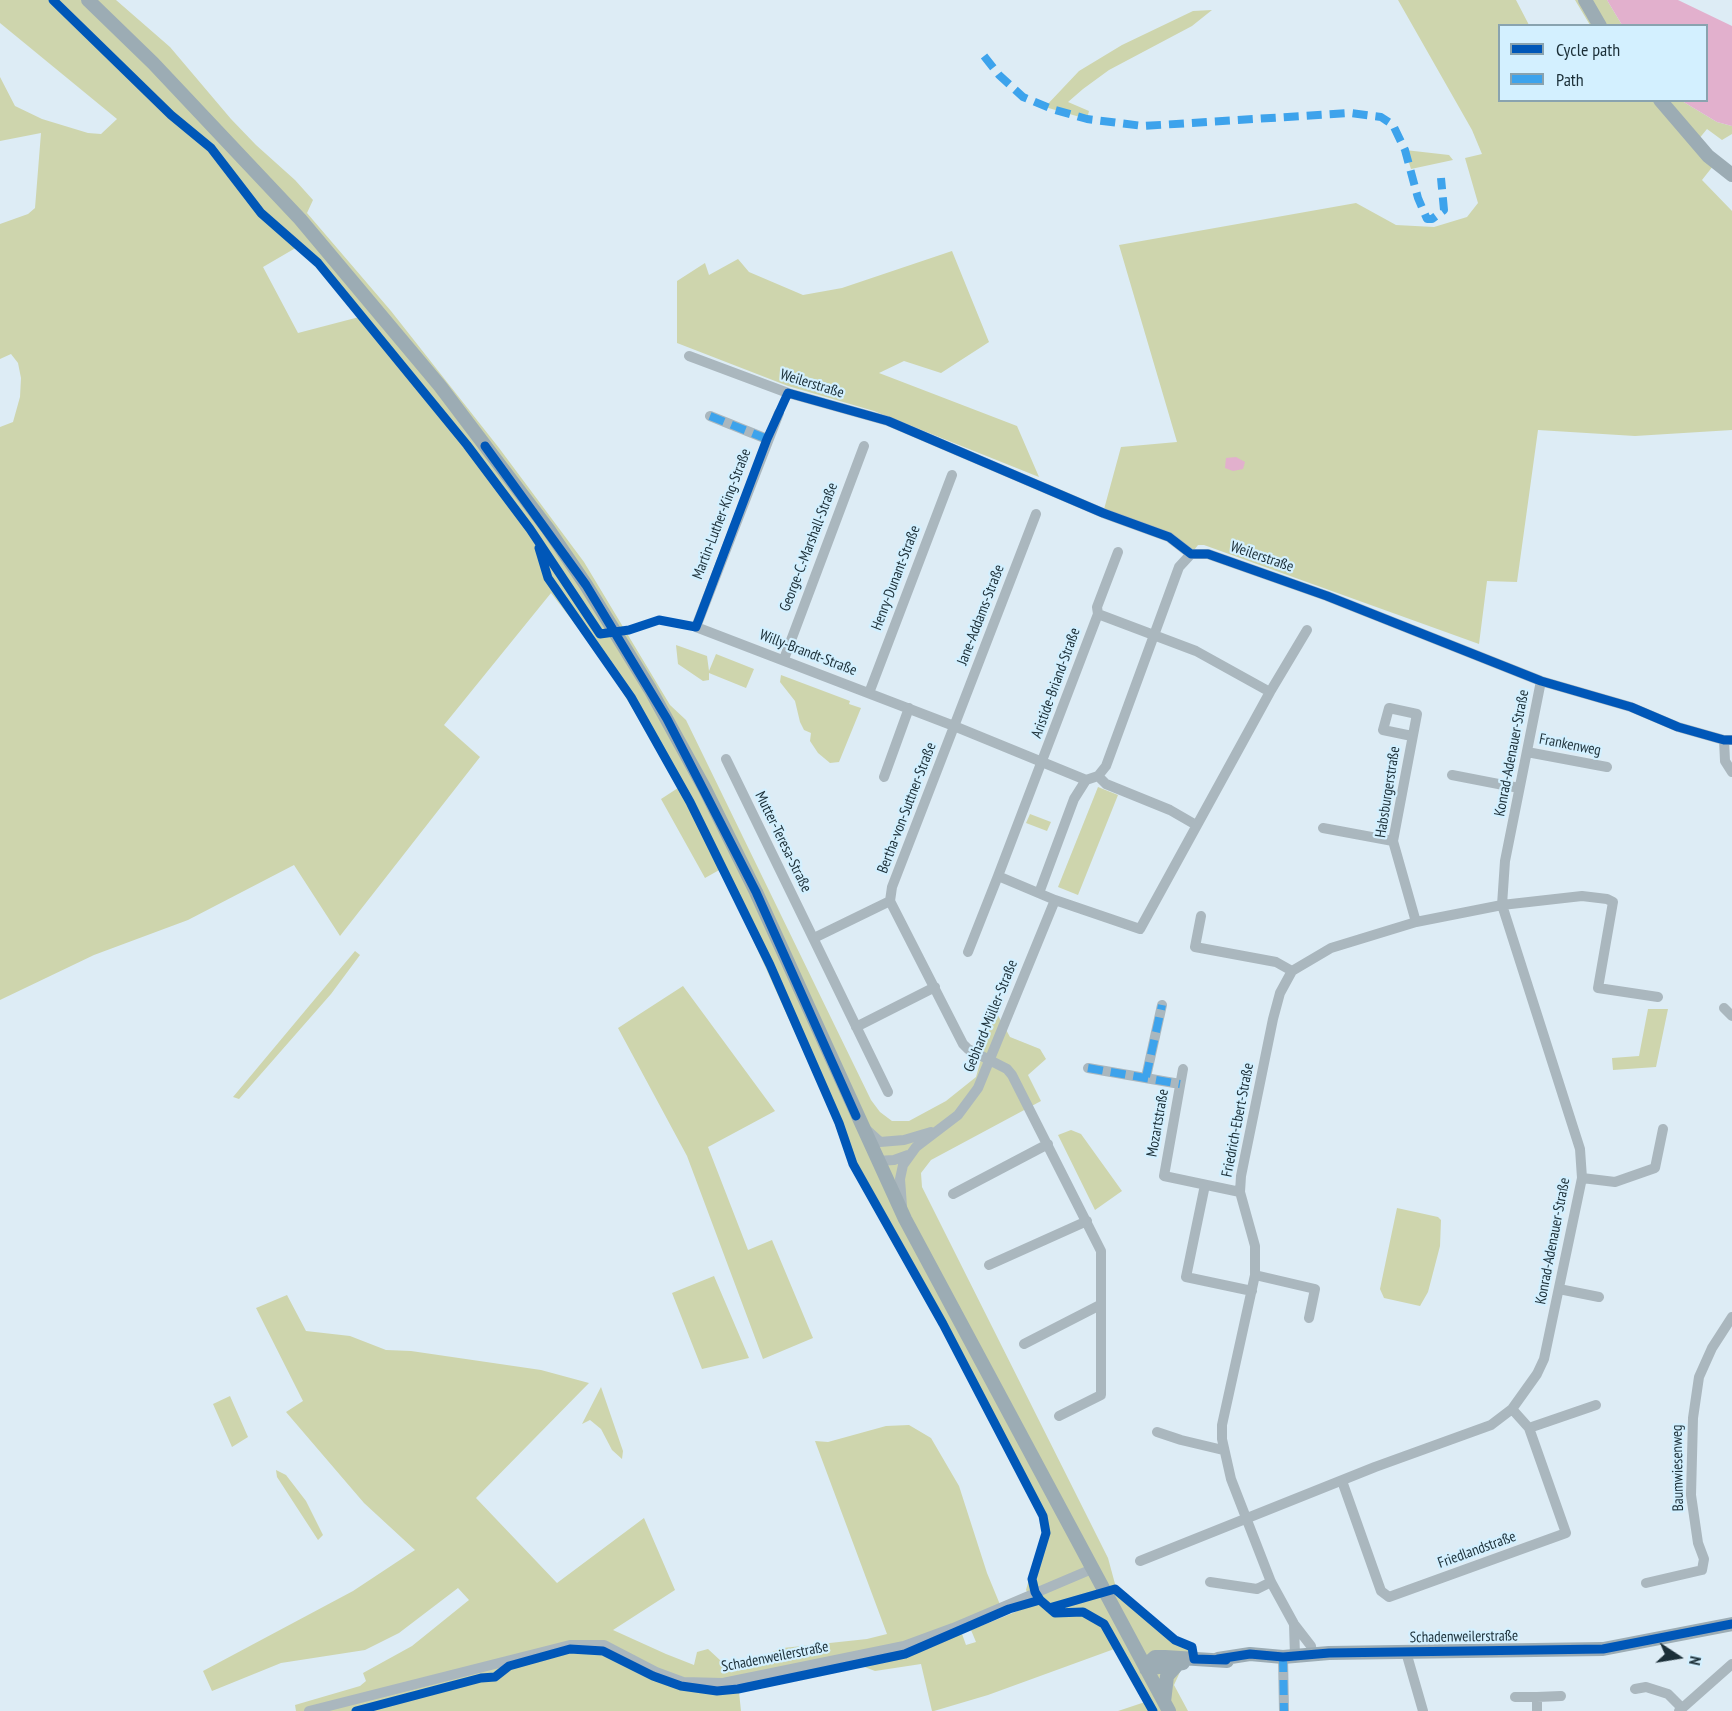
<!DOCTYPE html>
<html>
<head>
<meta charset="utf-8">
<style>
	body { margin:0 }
	#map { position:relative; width:1732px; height:1711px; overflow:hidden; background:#ddecf5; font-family:"PT Sans Narrow",sans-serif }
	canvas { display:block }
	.legend { position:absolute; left:1498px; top:24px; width:210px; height:78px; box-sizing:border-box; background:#d3f0ff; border:2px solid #89a3af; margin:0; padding:8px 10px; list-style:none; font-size:18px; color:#1b2f38 }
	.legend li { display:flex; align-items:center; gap:12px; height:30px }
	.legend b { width:30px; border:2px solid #89a3af }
	.north { position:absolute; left:1648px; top:1627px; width:60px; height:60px; -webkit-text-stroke:4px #d3f0ff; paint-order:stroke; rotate:102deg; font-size:16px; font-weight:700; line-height:24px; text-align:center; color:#1b2f38 }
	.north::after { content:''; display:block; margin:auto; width:21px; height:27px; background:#1b2f38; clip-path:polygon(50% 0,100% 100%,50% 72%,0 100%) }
</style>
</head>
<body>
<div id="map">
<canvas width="1732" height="1711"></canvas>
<ul class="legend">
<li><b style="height:8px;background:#0057b8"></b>Cycle path</li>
<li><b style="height:8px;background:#3da3ec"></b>Path</li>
</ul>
<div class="north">N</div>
</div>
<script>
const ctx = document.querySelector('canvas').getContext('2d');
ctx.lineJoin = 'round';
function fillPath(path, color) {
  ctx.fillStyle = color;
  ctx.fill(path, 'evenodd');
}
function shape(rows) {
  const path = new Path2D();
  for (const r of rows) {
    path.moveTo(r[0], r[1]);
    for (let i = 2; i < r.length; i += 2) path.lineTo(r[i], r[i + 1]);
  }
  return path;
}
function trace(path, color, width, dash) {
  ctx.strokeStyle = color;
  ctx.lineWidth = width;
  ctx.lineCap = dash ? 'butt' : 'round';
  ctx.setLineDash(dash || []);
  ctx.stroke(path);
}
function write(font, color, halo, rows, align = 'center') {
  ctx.font = font + ' "PT Sans Narrow",sans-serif';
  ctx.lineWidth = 4.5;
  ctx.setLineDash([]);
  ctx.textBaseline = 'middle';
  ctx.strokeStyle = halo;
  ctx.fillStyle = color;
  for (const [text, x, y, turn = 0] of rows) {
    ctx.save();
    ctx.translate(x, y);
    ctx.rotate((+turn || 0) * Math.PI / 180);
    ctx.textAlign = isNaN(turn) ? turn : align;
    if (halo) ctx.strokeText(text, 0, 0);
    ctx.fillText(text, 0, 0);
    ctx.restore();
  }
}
fillPath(shape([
	[0,0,116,0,170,47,231,119,256,145,295,180,313,200,307,213,391,311,499,448,584,562,670,705,686,720,871,1100,880,1112,892,1121,909,1121,946,1101,976,1077,995,1010,1010,1037,1040,1049,1046,1059,1028,1075,1041,1101,931,1160,921,1173,922,1187,1108,1558,1118,1595,1175,1643,1190,1650,1174,1685,1188,1711,1118,1711,1145,1702,1117,1648,988,1695,934,1711,932,1711,921,1664,875,1671,862,1666,905,1654,962,1634,966,1645,976,1642,971,1630,1035,1604,1026,1590,1042,1533,1040,1516,924,1296,850,1165,829,1108,721,869,705,878,661,799,678,788,659,752,603,660,551,593,444,725,480,757,340,936,294,865,188,920,94,955,0,1000,0,427,13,422,20,397,21,378,18,363,11,354,0,359,0,224,28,214,35,208,41,133,0,141,0,77,15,106,42,119,88,133,101,134,117,119,0,23],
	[299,246,318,263,363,316,298,333,263,267],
	[1398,0,1516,0,1529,25,1500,26,1500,100,1682,101,1717,122,1732,126,1732,134,1722,140,1707,129,1698,140,1717,161,1702,180,1732,211,1732,430,1635,436,1538,430,1517,582,1487,581,1479,644,1204,545,1198,545,1191,554,1178,541,1103,513,1121,447,1177,442,1119,245,1356,203,1396,225,1434,227,1467,217,1478,203,1465,158,1482,154,1472,130],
	[1575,0,1607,0,1622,25,1590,25],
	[1212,10,1192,26,1109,70,1083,89,1068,102,1089,111,1087,119,1045,107,1079,71,1122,45,1193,11],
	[1405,150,1449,155,1453,160,1411,169],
	[952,251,989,342,941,373,904,361,879,373,1017,426,1039,477,874,411,788,386,677,343,677,281,705,263,709,275,738,259,749,272,803,295,842,288],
	[676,645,707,656,709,671,716,654,754,669,746,688,709,673,709,680,703,681,678,664],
	[781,675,850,701,849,704,861,708,839,762,830,763,818,753,810,741,811,733,804,730,800,722,795,701,780,682],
	[1098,787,1118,795,1078,895,1058,887],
	[1030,814,1051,822,1047,831,1026,823],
	[355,951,360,955,331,994,239,1099,233,1097],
	[683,986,775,1111,708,1147,748,1250,772,1240,813,1338,763,1359,687,1156,618,1028],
	[1648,1009,1668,1009,1656,1067,1613,1070,1612,1058,1639,1056],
	[1071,1130,1081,1134,1122,1191,1095,1210,1058,1135],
	[1397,1208,1438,1217,1441,1220,1440,1246,1428,1292,1420,1306,1384,1298,1380,1289],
	[714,1276,749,1358,702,1369,672,1293],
	[287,1295,306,1331,350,1336,386,1350,411,1351,541,1370,589,1383,476,1498,557,1583,644,1518,675,1590,613,1630,666,1654,694,1665,697,1652,708,1649,721,1661,746,1662,783,1648,867,1639,887,1634,815,1441,828,1442,886,1426,909,1425,931,1438,959,1486,987,1573,1001,1607,904,1646,773,1673,739,1692,741,1711,296,1711,295,1705,360,1686,366,1681,363,1673,412,1646,469,1600,458,1588,399,1633,365,1650,281,1663,212,1691,203,1671,353,1591,415,1550,364,1503,286,1412,303,1401,256,1308],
	[601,1387,623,1451,622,1459,612,1450,601,1429,590,1420,582,1424],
	[230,1396,248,1437,232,1447,213,1404],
	[276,1470,286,1475,306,1501,323,1535,318,1540,277,1477]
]), '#ced5ad');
fillPath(shape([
	[1607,0,1678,0,1732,26,1732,126,1717,122,1682,101,1706,100,1706,26,1622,25],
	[1236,457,1245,462,1243,469,1233,471,1225,468,1226,458]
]), '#e2b0cd');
trace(shape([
	[689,356,788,393,888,421,1103,513,1169,537,1191,554],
	[779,413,696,627,954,726,1086,780,1098,776,1106,766,1179,567,1191,554],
	[710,416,767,439],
	[1118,552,1097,607,1098,614,998,876,1055,900,1140,929,1270,692,1307,630],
	[1191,554,1208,554,1327,596,1541,681,1631,707,1678,727,1724,740,1732,740],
	[1098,614,1196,651,1270,692],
	[784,659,864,446],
	[869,693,952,475],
	[1412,736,1383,730,1389,708,1417,714,1393,841,1416,922],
	[1724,740,1725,761,1732,772],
	[1527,752,1607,767],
	[726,759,888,1092],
	[1452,775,1519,788],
	[1098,776,1106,784,1170,810,1196,825],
	[884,777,909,708],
	[1323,828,1393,841],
	[1039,893,1074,799,1086,780],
	[890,901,963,1044,968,1049,1007,1069,1012,1075,1101,1251,1101,1395,1059,1416],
	[890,901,892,887,1036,514],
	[1201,916,1195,947,1276,962,1292,971],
	[814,938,890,901],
	[968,952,998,876],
	[1724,1008,1732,1016],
	[856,1027,935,987],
	[1088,1068,1180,1084],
	[1183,1069,1164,1176,1240,1192],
	[1146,1077,1162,1005],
	[868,1131,880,1142,904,1140,931,1132],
	[877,1161,894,1160,908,1155],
	[1582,1178,1615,1182,1655,1168,1663,1129],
	[1205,1185,1186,1277,1252,1291],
	[953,1194,1048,1144],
	[902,1206,900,1179,903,1165,916,1147,958,1115,978,1088,1055,900],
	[989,1265,1087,1221],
	[1255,1275,1315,1289,1309,1318],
	[1559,1289,1599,1297],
	[1024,1344,1100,1305],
	[1529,1428,1596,1405],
	[1157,1432,1181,1440,1223,1450],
	[1342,1481,1381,1591,1389,1597,1566,1533,1529,1428,1512,1409],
	[1140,1561,1375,1467,1491,1425,1512,1409,1537,1374,1544,1359,1582,1178,1580,1149,1502,905,1505,861,1541,681],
	[1210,1582,1257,1589,1271,1582],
	[1646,1583,1702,1570,1704,1559,1698,1543,1691,1495,1693,1418,1699,1377,1712,1348,1732,1317],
	[1294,1624,1295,1656],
	[1406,1652,1423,1711],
	[1312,1656,1311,1646,1294,1624,1271,1582,1231,1479,1222,1439,1222,1425,1255,1275,1255,1246,1240,1192,1241,1176,1273,1019,1280,993,1292,971,1331,948,1416,922,1502,905,1582,896,1607,899,1613,902,1598,988,1658,997],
	[1283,1657,1284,1711],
	[1635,1689,1646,1687,1668,1694,1682,1708],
	[1515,1697,1537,1697],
	[309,1711,570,1645,604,1645,656,1672,683,1682,723,1683,904,1646,953,1628,1092,1569],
	[1537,1711,1537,1697,1561,1696],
	[1679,1711,1732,1664]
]), '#aab7be', 10);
trace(shape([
	[88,0,153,63,300,219,440,386,548,529,586,585,650,689,705,789,756,892,905,1219,1169,1711],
	[1585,0,1600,26],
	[1660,100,1708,156,1732,175],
	[1218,1659,1250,1654,1283,1657,1329,1653,1603,1649,1732,1624],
	[1145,1666,1155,1657,1165,1657,1227,1661],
	[1146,1669,1183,1663],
	[1164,1702,1167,1676,1178,1664]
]), '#9cacb4', 14);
trace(shape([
	[984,56,999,75,1023,97,1052,109,1087,119,1143,126,1350,113,1381,117,1393,125,1405,150,1418,198,1427,219,1432,219,1444,210,1441,178],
	[710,416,767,439],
	[1088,1068,1180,1084],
	[1146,1077,1162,1005],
	[1283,1657,1284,1711]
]), '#3da3ec', 8, [15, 8]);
trace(shape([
	[53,0,171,115,211,148,261,213,318,263,467,445,530,529,600,634,629,630,659,620,696,627,767,439,788,393,888,421,1103,513,1169,537,1191,554,1208,554,1327,596,1541,681,1631,707,1678,727,1724,740,1732,740],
	[485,446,586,585,667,719,756,892,856,1116],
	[539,548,548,578,631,697,690,802,770,965,839,1123,853,1164,943,1324,1043,1516,1046,1533,1032,1579,1035,1592,1040,1600,1055,1613,1083,1612,1104,1624,1153,1711],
	[1049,1608,1115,1589,1175,1640,1192,1647,1194,1659,1226,1660],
	[1218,1659,1250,1654,1283,1657,1329,1653,1603,1649,1732,1624],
	[356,1711,481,1678,495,1677,509,1666,570,1649,603,1651,653,1676,681,1686,717,1691,738,1689,905,1654,1009,1609,1040,1600]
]), '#0057b8', 9);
write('15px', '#1b2f38', '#d3f0ff', [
	["Weilerstraße",812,384,17],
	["Martin-Luther-King-Straße",722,514,-69],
	["George-C.-Marshall-Straße",809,547,-69],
	["Weilerstraße",1262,557,19],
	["Henry-Dunant-Straße",896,578,-69],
	["Jane-Addams-Straße",981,615,-69],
	["Willy-Brandt-Straße",808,653,21],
	["Aristide-Briand-Straße",1056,683,-70],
	["Frankenweg",1570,745,11],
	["Konrad-Adenauer-Straße",1512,753,-79],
	["Habsburgerstraße",1388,792,-81],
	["Bertha-von-Suttner-Straße",907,808,-69],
	["Mutter-Teresa-Straße",783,842,64],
	["Gebhard-Müller-Straße",991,1016,-68],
	["Friedrich-Ebert-Straße",1238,1120,-79],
	["Mozartstraße",1158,1123,-80],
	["Konrad-Adenauer-Straße",1553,1241,-79],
	["Baumwiesenweg",1678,1468,-91],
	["Friedlandstraße",1477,1550,-20],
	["Schadenweilerstraße",1464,1637,-1],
	["Schadenweilerstraße",775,1657,-11]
]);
</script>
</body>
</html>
